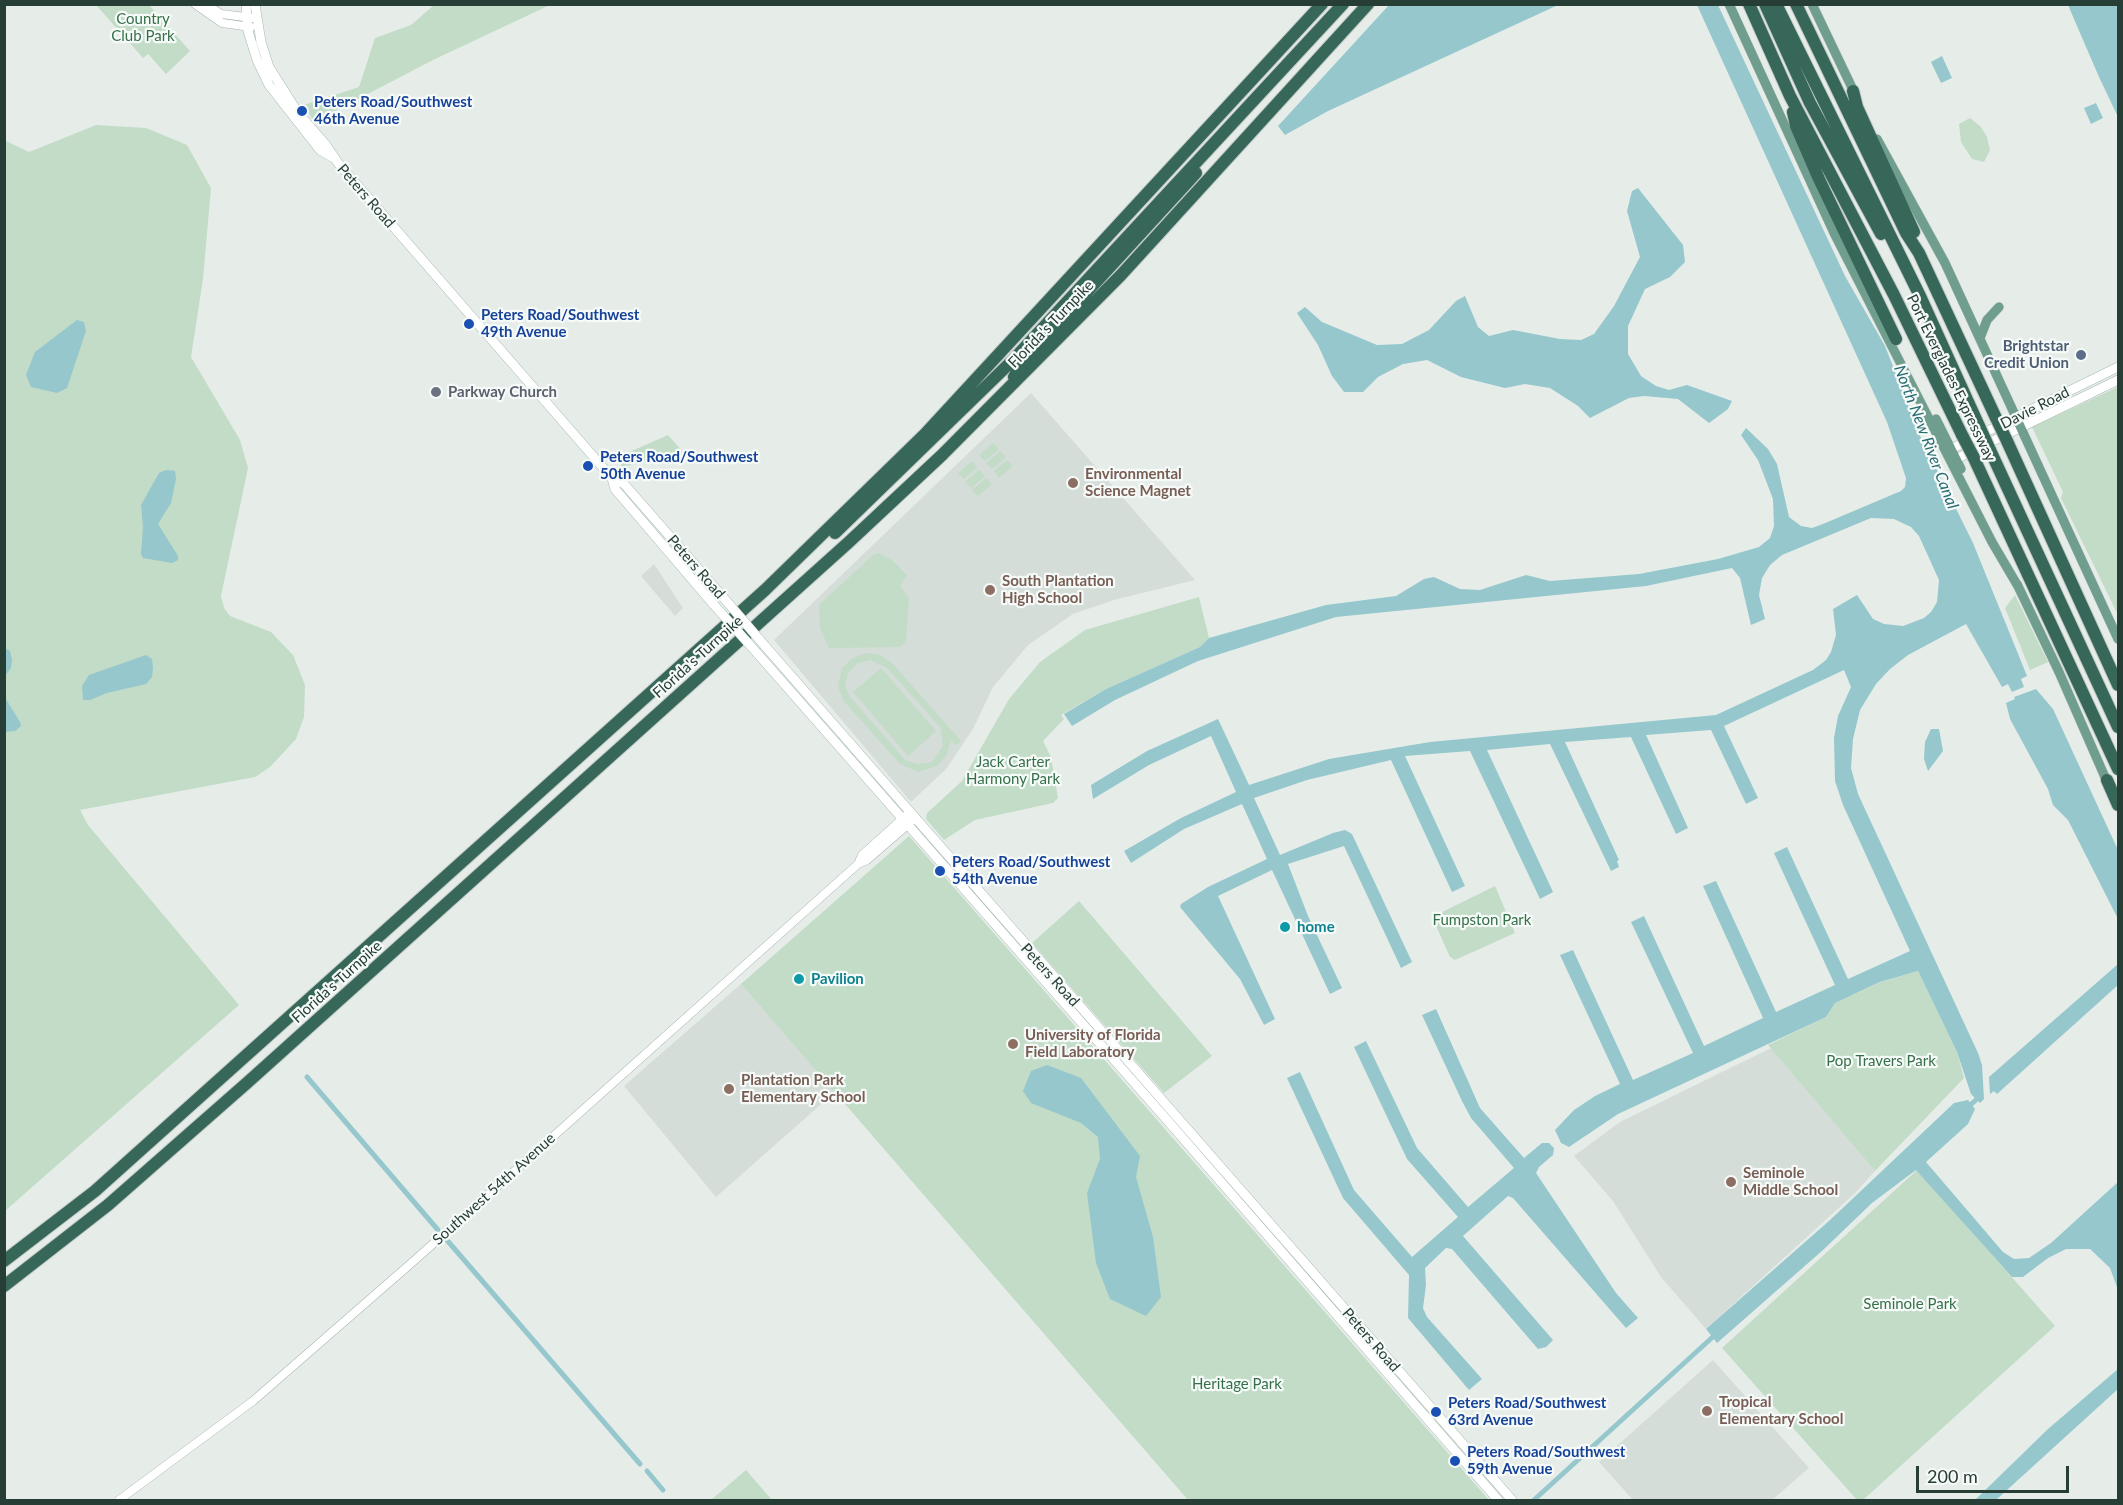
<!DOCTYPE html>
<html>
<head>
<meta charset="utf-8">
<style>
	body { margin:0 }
	#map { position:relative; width:2123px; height:1505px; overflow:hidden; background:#e6ede9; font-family:Lato,sans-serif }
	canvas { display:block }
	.frame { position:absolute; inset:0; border:6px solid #273e36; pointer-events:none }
	.scale { position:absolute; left:1916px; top:1466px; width:153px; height:27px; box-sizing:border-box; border:3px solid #273e36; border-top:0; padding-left:8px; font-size:18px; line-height:21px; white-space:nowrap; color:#273e36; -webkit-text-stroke:4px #f6faf8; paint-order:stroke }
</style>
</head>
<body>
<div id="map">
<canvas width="2123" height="1505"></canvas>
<div class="frame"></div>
<div class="scale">200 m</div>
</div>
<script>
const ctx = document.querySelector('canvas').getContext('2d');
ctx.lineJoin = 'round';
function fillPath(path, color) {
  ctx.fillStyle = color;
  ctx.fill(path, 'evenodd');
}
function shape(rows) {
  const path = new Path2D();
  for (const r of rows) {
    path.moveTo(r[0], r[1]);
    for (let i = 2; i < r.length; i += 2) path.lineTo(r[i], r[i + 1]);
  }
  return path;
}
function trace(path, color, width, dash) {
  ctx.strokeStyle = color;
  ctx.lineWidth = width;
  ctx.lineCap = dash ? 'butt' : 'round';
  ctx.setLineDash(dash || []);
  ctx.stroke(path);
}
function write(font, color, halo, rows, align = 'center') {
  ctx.font = font + ' Lato,sans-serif';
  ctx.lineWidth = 4.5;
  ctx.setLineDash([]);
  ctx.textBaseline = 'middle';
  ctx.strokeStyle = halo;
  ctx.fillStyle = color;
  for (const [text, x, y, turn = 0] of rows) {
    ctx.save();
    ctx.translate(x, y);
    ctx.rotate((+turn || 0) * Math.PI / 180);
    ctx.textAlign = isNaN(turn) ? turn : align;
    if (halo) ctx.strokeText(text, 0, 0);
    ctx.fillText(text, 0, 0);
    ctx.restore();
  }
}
fillPath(shape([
	[1031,393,1195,580,1114,600,1073,614,1028,645,993,687,973,729,946,769,911,802,774,640],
	[654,564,683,608,675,616,641,576],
	[741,984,835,1092,716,1197,624,1086],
	[1771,1048,1875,1171,1855,1193,1706,1329,1661,1277,1613,1201,1574,1156,1620,1122],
	[1713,1360,1809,1468,1772,1500,1633,1500,1599,1462]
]), '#d4ddd8');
fillPath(shape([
	[96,5,149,5,190,51,166,74,148,54,143,58],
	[434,5,550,5,433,60,314,122,304,105,359,87,375,38,411,25],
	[1970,118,1981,127,1987,137,1990,150,1984,162,1972,159,1961,142,1959,124],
	[96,125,146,128,187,145,211,188,203,279,191,357,240,440,248,468,221,596,224,608,230,616,271,632,293,655,305,685,304,717,296,739,270,767,255,777,80,810,88,825,239,1005,5,1211,4,140,29,152],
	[2118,387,2118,615,2061,498,2063,492,2032,427],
	[668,435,689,459,645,461,622,467,618,457],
	[993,443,999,449,985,461,979,455],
	[1000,451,1006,457,992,469,986,463],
	[1007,460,1013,466,999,478,994,471],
	[972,461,977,468,963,479,958,473],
	[979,470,985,476,971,488,965,482],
	[986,478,992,484,978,496,972,490],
	[879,553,891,559,907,575,900,586,909,598,906,642,900,647,829,648,820,628,819,605,873,555],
	[2015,595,2048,662,2030,670,2005,608],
	[1199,597,1209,638,1200,647,1106,689,1061,715,1064,719,1043,741,1051,757,1058,798,1053,803,975,820,944,840,926,819,927,813,962,781,1009,699,1040,662,1085,630],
	[866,653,880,655,891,662,961,741,956,745,951,740,946,756,937,766,918,772,900,764,843,700,838,686,842,668,853,658],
	[871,660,887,668,941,728,943,746,932,762,917,764,905,760,850,697,845,686,848,673,858,663],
	[881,668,936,731,908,756,853,692],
	[909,836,1489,1500,1188,1500,741,984],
	[1495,886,1515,933,1455,960,1450,957,1432,917],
	[1079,901,1212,1056,1164,1093,1032,943],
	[1918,971,1957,1052,1964,1078,1875,1171,1768,1045,1826,1017,1835,1003,1881,982],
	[1917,1170,2055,1326,1863,1500,1857,1500,1722,1348],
	[746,1470,772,1500,711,1500]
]), '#c2dcc7');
fillPath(shape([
	[1389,5,1389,4,1558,5,1328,111,1285,135,1278,126],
	[1697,5,1718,5,1845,276,1885,346,1921,438,1973,543,2027,676,2021,679,2024,687,2012,692,2008,684,2002,687,1966,624,1908,655,1890,669,1876,684,1860,710,1853,739,1851,768,1858,794,1978,1053,1982,1065,1984,1099,1980,1103,1971,1094,1957,1052,1918,971,1880,982,1835,1003,1826,1017,1618,1114,1569,1147,1561,1143,1555,1130,1574,1110,1595,1096,1620,1084,1560,955,1573,950,1633,1080,1693,1053,1631,922,1644,916,1704,1046,1763,1018,1703,886,1716,881,1776,1012,1835,985,1774,853,1787,847,1848,979,1910,951,1843,805,1835,781,1834,738,1838,716,1851,687,1844,670,1724,726,1758,798,1746,804,1711,730,1646,735,1688,828,1676,834,1631,737,1565,742,1619,860,1617,861,1619,867,1611,871,1550,744,1487,750,1553,892,1540,899,1470,751,1405,756,1465,886,1452,892,1391,760,1307,780,1254,798,1280,855,1333,833,1345,830,1352,834,1412,962,1401,968,1344,846,1288,864,1308,916,1342,988,1330,994,1272,870,1218,896,1275,1019,1264,1025,1240,979,1180,907,1181,904,1208,887,1267,859,1242,804,1184,829,1131,863,1124,851,1181,818,1236,792,1211,736,1149,765,1093,799,1091,785,1147,751,1218,719,1249,785,1329,759,1430,742,1716,715,1813,670,1826,660,1831,652,1836,635,1833,609,1857,595,1873,619,1884,624,1903,626,1924,618,1931,612,1937,602,1939,580,1919,536,1911,527,1894,519,1871,518,1782,555,1770,565,1762,578,1759,595,1765,619,1751,625,1740,578,1732,568,1646,586,1336,617,1198,661,1115,700,1072,726,1064,714,1106,689,1200,647,1209,638,1326,605,1396,596,1424,579,1434,577,1460,589,1480,590,1526,575,1550,581,1639,574,1718,559,1759,547,1770,538,1774,526,1773,499,1758,460,1741,435,1746,428,1768,449,1777,464,1789,517,1801,526,1812,528,1823,524,1901,491,1905,487,1906,478,1887,422],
	[2068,5,2118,5,2118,117,2099,77],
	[1942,56,1952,78,1941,83,1931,62],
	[2096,103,2103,118,2091,124,2084,108],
	[1638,188,1683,245,1685,262,1670,277,1645,289,1628,326,1628,354,1641,376,1656,386,1669,390,1687,385,1732,401,1728,409,1709,423,1678,399,1644,396,1629,398,1590,418,1578,406,1550,388,1525,384,1505,388,1461,377,1427,360,1403,364,1378,377,1363,392,1344,392,1332,376,1318,345,1297,313,1305,307,1322,322,1377,345,1402,344,1429,330,1456,301,1465,296,1478,327,1489,336,1513,330,1560,339,1581,340,1594,334,1614,306,1640,257,1627,211,1632,191],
	[77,320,84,322,86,331,67,388,57,393,31,387,26,375,35,352],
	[166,470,175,471,176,479,171,503,158,524,178,556,178,560,172,563,143,558,141,554,143,527,141,505,159,473],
	[5,648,10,651,12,660,11,668,5,676],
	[146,655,152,659,153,667,152,677,146,684,107,693,90,700,83,700,82,686,89,675],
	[2036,689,2053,709,2118,850,2118,919,2068,820,2053,805,2048,789,2010,719,2006,703,2015,699,2014,697],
	[4,696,20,722,21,726,15,731,5,732],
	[1931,729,1939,729,1943,751,1928,771,1924,759,1925,742],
	[2118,964,2118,985,1997,1094,1994,1091,1990,1094,1989,1077],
	[1436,1009,1480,1108,1524,1158,1542,1143,1549,1143,1554,1148,1553,1155,1539,1167,1536,1173,1616,1293,1638,1318,1626,1328,1513,1198,1508,1196,1463,1236,1553,1340,1546,1347,1538,1349,1452,1249,1446,1248,1425,1268,1426,1285,1423,1308,1427,1317,1482,1379,1469,1390,1408,1318,1409,1275,1343,1198,1287,1078,1300,1072,1354,1190,1412,1257,1458,1217,1407,1159,1354,1047,1366,1041,1417,1148,1468,1207,1514,1168,1471,1118,1462,1101,1422,1015],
	[1047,1065,1081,1078,1140,1156,1136,1177,1153,1237,1161,1297,1146,1316,1110,1299,1096,1263,1087,1193,1100,1159,1098,1137,1081,1123,1031,1103,1023,1091,1031,1071],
	[1968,1100,1975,1109,1968,1124,1926,1162,2003,1252,2014,1259,2029,1258,2051,1243,2118,1182,2118,1290,2110,1268,2090,1249,2066,1249,2048,1258,2023,1277,2012,1277,1916,1170,1872,1203,1823,1250,1717,1343,1706,1329,1829,1221,1954,1103],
	[2118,1369,2118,1389,1996,1500,1975,1500,2048,1429]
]), '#95c7cc');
trace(shape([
	[307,1077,438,1230],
	[1966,1109,1978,1098,1977,1094],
	[446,1239,640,1464],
	[647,1471,663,1490],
	[1534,1500,1716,1334]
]), '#95c7cc', 5);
const tertiary = shape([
	[195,4,222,23,251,27],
	[206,4,221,14,253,18],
	[858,864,862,855,910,812],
	[119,1500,253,1401,416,1259,858,864,867,860,912,821]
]);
const secondary = shape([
	[246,4,248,31,257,60,269,85,320,150,332,157],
	[255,4,261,42,269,67,298,113,326,145,338,163,612,478,624,484,723,597],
	[1951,449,2118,367],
	[1956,459,2118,380],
	[612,478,615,489,714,605],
	[765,646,1512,1500],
	[757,653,1167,1120,1498,1500]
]);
const primary = shape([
	[1729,4,1835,235,1992,542,2019,588],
	[1812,4,1855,94],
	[1877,139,1945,263,2118,639],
	[1980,338,1987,320,1999,307],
	[1936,419,1961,469],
	[2017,584,2059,672,2108,784]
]);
const motorway = shape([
	[1749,4,1790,96,1894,295,1962,435],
	[1765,4,1810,103,1881,234],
	[1776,4,1920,296,1979,426],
	[1796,4,1906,233,1919,253,1996,418],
	[1853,91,1857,107,1914,232],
	[1793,112,1796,126,1819,179,1896,339],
	[1014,377,1022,363,1196,173],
	[2007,441,2118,685],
	[1990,450,2118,727],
	[1973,456,2118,769],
	[835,533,1013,360,1343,4],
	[2107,780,2118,805],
	[4,1261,95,1191,765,590,925,434,1322,4],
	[4,1286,108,1205,248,1082,849,542,942,455,1121,275,1368,4]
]);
trace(tertiary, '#a9b5b0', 9);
trace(secondary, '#a6b8b0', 10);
trace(primary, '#c3c9c7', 10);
trace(motorway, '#c3c9c7', 14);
trace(tertiary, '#fff', 8);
trace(secondary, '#fff', 9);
trace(primary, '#709e8e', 9);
trace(motorway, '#366759', 12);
const secondaryBridge = shape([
	[723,597,765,646],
	[714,605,757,653]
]);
const motorwayBridge = shape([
	[1996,418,2007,441],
	[1979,426,1990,450],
	[1962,435,1973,456]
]);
trace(secondaryBridge, '#a6b8b0', 10, []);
trace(motorwayBridge, '#c3c9c7', 14, []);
trace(secondaryBridge, '#fff', 9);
trace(motorwayBridge, '#366759', 12);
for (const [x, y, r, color] of [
	[302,111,6,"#1a4fb4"],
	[469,324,6,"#1a4fb4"],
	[2081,355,6,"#5c6f8a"],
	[436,392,6,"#6b7280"],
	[588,466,6,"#1a4fb4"],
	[1073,483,6,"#8d6e63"],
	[990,590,6,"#8d6e63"],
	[940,871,6,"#1a4fb4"],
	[1285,927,6,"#0f9aa8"],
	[799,979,6,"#0f9aa8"],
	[1013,1044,6,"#8d6e63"],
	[729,1089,6,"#8d6e63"],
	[1731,1182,6,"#8d6e63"],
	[1707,1411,6,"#8d6e63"],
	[1436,1412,6,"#1a4fb4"],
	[1455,1461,6,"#1a4fb4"]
]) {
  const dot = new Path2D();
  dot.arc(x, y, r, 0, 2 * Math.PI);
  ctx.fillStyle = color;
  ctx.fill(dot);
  trace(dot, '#f6faf8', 2);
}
write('15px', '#357048', '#f6faf8', [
	["Country",143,19],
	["Club Park",143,36],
	["Jack Carter",1013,762],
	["Harmony Park",1013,779],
	["Fumpston Park",1482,920],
	["Pop Travers Park",1881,1061],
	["Seminole Park",1910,1304],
	["Heritage Park",1237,1384]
]);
write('bold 15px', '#164399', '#f6faf8', [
	["Peters Road/Southwest",314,102],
	["46th Avenue",314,119],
	["Peters Road/Southwest",481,315],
	["49th Avenue",481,332],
	["Peters Road/Southwest",600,457],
	["50th Avenue",600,474],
	["Peters Road/Southwest",952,862],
	["54th Avenue",952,879],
	["Peters Road/Southwest",1448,1403],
	["63rd Avenue",1448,1420],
	["Peters Road/Southwest",1467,1452],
	["59th Avenue",1467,1469]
], 'left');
write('15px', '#273e36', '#f6faf8', [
	["Peters Road",366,196,49],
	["Florida's Turnpike",1051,324,-46],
	["Port Everglades Expressway",1951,378,64],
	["Davie Road",2035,408,-27],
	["Peters Road",696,567,49],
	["Florida's Turnpike",698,657,-42],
	["Peters Road",1050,975,48],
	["Florida's Turnpike",337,982,-42],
	["Southwest 54th Avenue",494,1189,-42],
	["Peters Road",1371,1340,49]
]);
write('bold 15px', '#4e5e75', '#f6faf8', [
	["Brightstar",2069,346],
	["Credit Union",2069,363]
], 'right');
write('bold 15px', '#5b616d', '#f6faf8', [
	["Parkway Church",448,392]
], 'left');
write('bold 15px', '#785e54', '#f6faf8', [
	["Environmental",1085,474],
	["Science Magnet",1085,491],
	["South Plantation",1002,581],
	["High School",1002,598],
	["University of Florida",1025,1035],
	["Field Laboratory",1025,1052],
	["Plantation Park",741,1080],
	["Elementary School",741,1097],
	["Seminole",1743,1173],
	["Middle School",1743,1190],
	["Tropical",1719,1402],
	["Elementary School",1719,1419]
], 'left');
write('bold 15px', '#0d838f', '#f6faf8', [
	["home",1297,927],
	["Pavilion",811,979]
], 'left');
write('italic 16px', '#276c73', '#f6faf8', [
	["North New River Canal",1926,437,69]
]);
</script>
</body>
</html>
